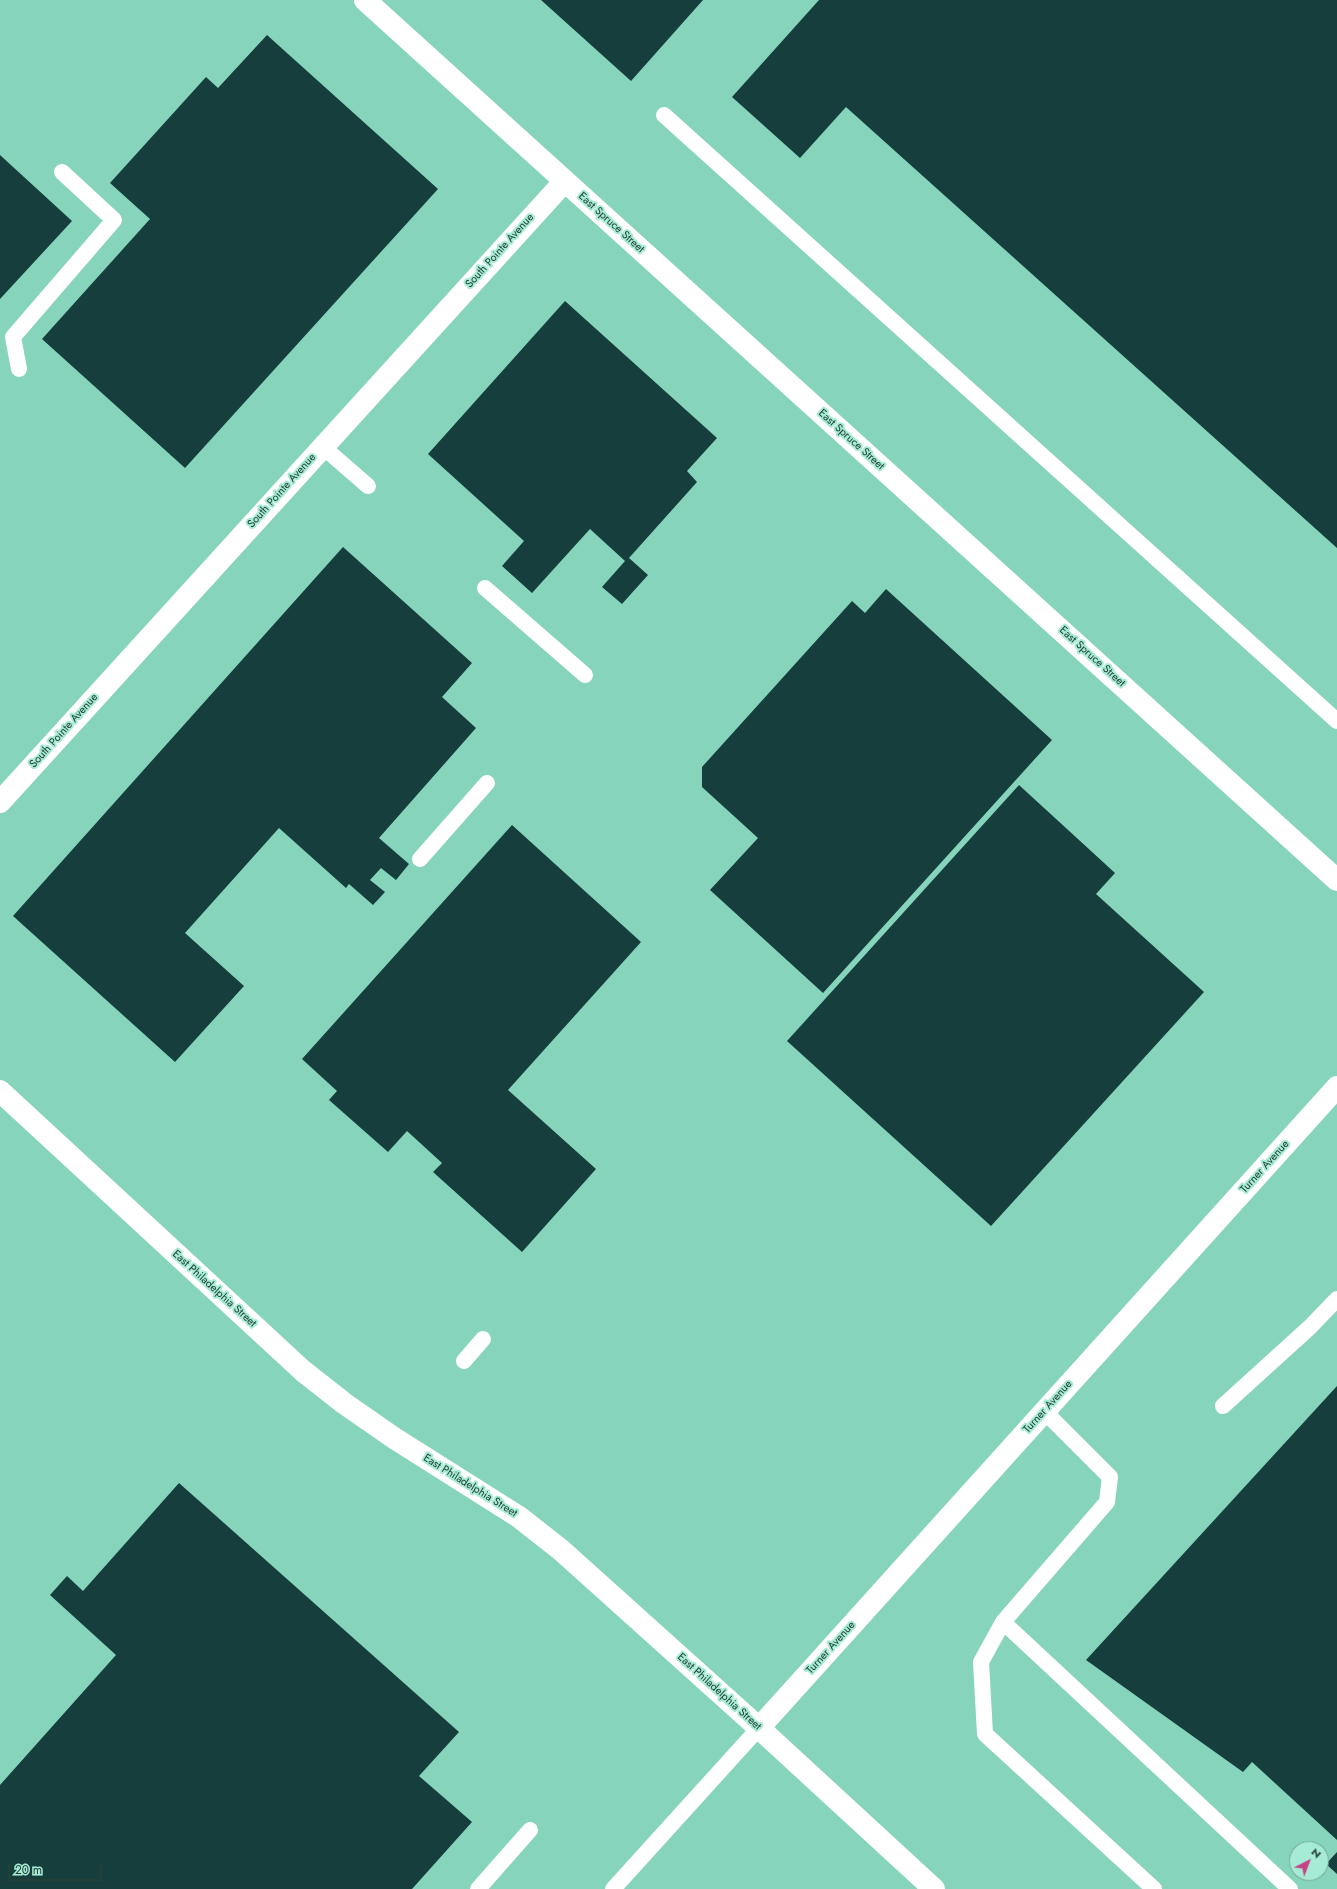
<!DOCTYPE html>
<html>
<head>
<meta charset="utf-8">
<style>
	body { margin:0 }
	#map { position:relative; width:1337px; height:1889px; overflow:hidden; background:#99ddc8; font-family:Jost,sans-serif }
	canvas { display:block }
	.north { position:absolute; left:1289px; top:1841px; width:40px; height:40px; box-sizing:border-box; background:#a6ebd5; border:1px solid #72a695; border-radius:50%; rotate:42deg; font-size:11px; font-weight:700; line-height:16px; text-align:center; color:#233f36 }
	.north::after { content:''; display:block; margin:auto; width:14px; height:18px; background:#c64185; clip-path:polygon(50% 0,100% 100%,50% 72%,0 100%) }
	.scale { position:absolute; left:8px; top:1863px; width:94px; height:18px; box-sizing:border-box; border:2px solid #233f36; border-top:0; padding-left:5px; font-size:12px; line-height:14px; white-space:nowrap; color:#233f36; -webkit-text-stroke:3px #a6ebd5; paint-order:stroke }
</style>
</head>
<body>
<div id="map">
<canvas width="1337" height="1889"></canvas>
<div class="north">N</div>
<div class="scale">20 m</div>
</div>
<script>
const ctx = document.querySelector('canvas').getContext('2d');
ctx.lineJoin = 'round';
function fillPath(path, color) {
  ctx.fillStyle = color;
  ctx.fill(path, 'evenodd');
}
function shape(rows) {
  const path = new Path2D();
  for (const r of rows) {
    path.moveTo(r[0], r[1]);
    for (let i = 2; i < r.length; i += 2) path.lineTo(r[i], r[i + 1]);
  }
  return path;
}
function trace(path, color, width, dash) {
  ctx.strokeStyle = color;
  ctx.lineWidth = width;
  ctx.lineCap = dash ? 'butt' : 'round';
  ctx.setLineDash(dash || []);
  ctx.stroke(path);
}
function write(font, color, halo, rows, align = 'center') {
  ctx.font = font + ' Jost,sans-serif';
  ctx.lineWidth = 4;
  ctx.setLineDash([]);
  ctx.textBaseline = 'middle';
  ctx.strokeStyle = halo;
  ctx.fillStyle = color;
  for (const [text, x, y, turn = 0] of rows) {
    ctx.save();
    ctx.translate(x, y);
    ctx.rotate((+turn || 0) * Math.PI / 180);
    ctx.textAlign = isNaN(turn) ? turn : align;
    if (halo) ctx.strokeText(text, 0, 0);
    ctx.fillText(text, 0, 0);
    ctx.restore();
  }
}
fillPath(shape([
	[0,0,1337,0,1337,1889,0,1889],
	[1297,1849,1321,1849,1321,1873,1297,1873]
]), '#86d4bc');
fillPath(shape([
	[541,0,703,0,631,81],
	[819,0,1337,0,1337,548,846,107,800,158,732,97],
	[267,35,438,189,185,468,42,339,150,219,110,183,206,77,218,88],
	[0,155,72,221,0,299],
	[565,301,717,438,687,471,697,482,629,558,648,575,622,604,602,587,625,561,590,529,532,593,502,566,524,541,428,454],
	[343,547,472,663,442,697,476,728,379,838,409,864,396,880,381,868,370,880,385,892,373,905,349,884,346,888,279,828,185,933,244,986,175,1062,13,916],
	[886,589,1052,740,823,993,710,890,758,838,702,787,702,767,852,601,865,613],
	[1019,785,1115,873,1096,894,1204,992,991,1226,787,1041],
	[512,825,641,942,508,1090,596,1169,522,1252,433,1172,442,1163,407,1131,388,1152,329,1100,337,1091,302,1059],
	[1337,1386,1337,1840,1252,1762,1243,1772,1086,1660],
	[179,1483,459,1732,419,1776,472,1822,412,1889,0,1889,0,1785,116,1655,50,1595,67,1576,83,1591],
	[1337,1852,1337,1874,1326,1864]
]), '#153e3c');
trace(shape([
	[664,115,1337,721],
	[19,369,13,337,114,220,62,172],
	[323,447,368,486],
	[485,588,585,675],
	[420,859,487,783],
	[464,1361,483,1339],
	[1223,1406,1310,1327,1337,1299],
	[1044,1411,1110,1477,1107,1502,1003,1622,981,1662,985,1734,1154,1889],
	[1003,1622,1290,1889],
	[478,1889,530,1830],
	[613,1889,759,1728]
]), '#fff', 16);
trace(shape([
	[365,0,1337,880],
	[0,802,565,181],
	[759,1728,1337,1087]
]), '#fff', 22);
trace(shape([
	[0,1091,303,1371,345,1404,394,1438,519,1517,561,1550,759,1728,934,1889]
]), '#fff', 22);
write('11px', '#233f36', '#a6ebd5', [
	["East Spruce Street",611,223,42],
	["South Pointe Avenue",500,251,-48],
	["East Spruce Street",851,440,42],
	["South Pointe Avenue",282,491,-48],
	["East Spruce Street",1092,657,42],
	["South Pointe Avenue",64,731,-48],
	["Turner Avenue",1265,1167,-48],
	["East Philadelphia Street",214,1289,42],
	["Turner Avenue",1048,1407,-48],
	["East Philadelphia Street",470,1486,32],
	["Turner Avenue",831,1648,-48],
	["East Philadelphia Street",719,1692,42]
]);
</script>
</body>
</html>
